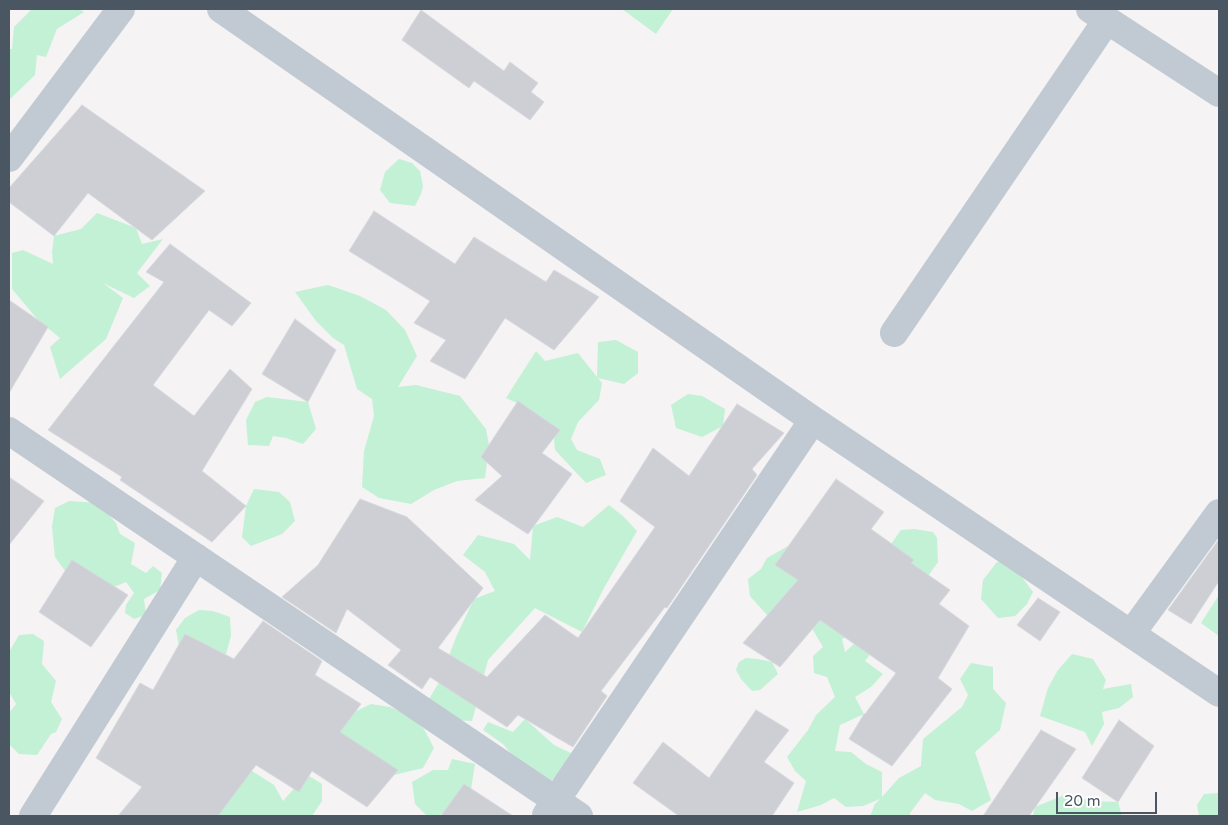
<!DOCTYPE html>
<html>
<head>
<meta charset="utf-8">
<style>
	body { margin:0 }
	#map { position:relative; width:1228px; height:825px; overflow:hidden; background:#f5f3f3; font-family:"Varela Round",sans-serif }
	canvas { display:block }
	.frame { position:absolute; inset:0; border:10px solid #4a5661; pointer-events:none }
	.scale { position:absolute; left:1056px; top:792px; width:101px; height:22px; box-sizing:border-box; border:2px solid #4a5661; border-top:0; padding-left:6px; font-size:15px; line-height:18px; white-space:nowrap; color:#4a5661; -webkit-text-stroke:4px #fff; paint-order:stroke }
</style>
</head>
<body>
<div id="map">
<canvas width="1228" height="825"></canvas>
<div class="frame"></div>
<div class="scale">20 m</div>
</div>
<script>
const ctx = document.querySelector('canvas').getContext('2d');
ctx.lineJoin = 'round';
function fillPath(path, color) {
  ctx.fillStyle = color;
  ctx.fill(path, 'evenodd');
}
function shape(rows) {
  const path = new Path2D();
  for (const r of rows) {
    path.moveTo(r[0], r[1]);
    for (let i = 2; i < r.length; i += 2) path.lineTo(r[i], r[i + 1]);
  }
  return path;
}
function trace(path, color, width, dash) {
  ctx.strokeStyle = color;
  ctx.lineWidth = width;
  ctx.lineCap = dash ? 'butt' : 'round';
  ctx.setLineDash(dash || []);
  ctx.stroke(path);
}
fillPath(shape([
	[32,9,79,9,84,12,57,29,46,57,37,55,35,75,9,100,9,49,12,49,14,27],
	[622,9,673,9,656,34],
	[399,159,412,163,420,171,423,186,421,194,415,206,390,203,380,190,385,172],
	[97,213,136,228,142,244,163,239,137,273,150,286,134,298,103,283,123,298,106,339,60,379,50,347,60,338,38,320,12,289,12,253,23,250,53,264,52,252,54,236,81,229],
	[328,285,360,296,386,310,405,330,417,356,398,387,416,385,460,396,486,429,489,445,485,478,457,481,434,490,411,504,379,498,362,487,364,451,374,416,372,399,357,389,344,345,333,338,316,321,295,292],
	[616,340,638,352,638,373,624,384,598,378,602,383,599,400,578,422,571,439,577,450,600,459,606,475,586,483,555,450,553,425,528,408,506,398,536,351,545,361,578,353,597,377,598,342],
	[688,394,702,396,725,409,723,426,702,437,676,428,671,405],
	[267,397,308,402,316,429,303,444,286,438,273,436,269,446,248,445,246,420,255,402],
	[254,489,279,492,290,502,295,521,282,534,251,546,242,537,246,506],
	[69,501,99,503,116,523,120,534,135,543,131,564,146,573,153,566,162,573,160,590,144,599,146,615,134,619,125,613,126,605,134,593,126,582,102,592,68,575,55,557,52,527,55,508],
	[609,505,624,517,637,531,604,588,582,632,535,608,488,660,472,721,453,720,429,699,438,684,457,635,474,599,495,591,485,572,463,555,478,535,514,544,530,560,533,526,557,517,583,527],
	[914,529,933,532,937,538,938,562,926,579,891,544,901,530],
	[813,542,862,628,842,639,845,652,866,633,876,647,865,661,883,674,871,687,855,697,864,714,840,725,835,751,851,752,866,764,882,772,882,797,899,778,921,766,923,739,962,707,968,695,960,679,971,663,993,667,993,689,1006,703,1000,730,975,752,991,800,972,811,959,804,935,800,925,793,910,813,910,816,870,816,875,804,880,799,863,806,846,807,834,798,821,805,797,812,806,781,795,771,787,757,808,730,816,715,835,697,827,677,814,673,813,656,823,647,813,630,792,616,767,615,750,596,748,579,761,569,767,558,788,546],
	[1010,561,1033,592,1027,604,1015,616,998,618,981,599,983,580,997,562],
	[1219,595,1219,636,1201,623],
	[199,610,213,611,230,617,231,636,226,654,209,661,180,652,176,630,185,618],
	[33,634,44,641,42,664,56,681,51,702,62,719,56,732,51,734,37,755,19,754,9,744,9,713,16,704,9,692,9,652,19,635],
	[1072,654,1093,659,1106,680,1103,689,1131,684,1133,697,1119,708,1102,712,1104,724,1092,746,1085,732,1040,716,1048,688,1058,670],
	[746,658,758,659,772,662,778,674,760,690,752,691,741,679,736,670,739,662],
	[371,704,390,707,411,716,424,729,434,748,423,768,394,775,332,728,348,715],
	[525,719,554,745,573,754,563,771,551,781,524,770,503,744,483,730,488,722,513,732],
	[452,759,475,764,470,796,453,810,436,816,427,816,415,804,412,782,433,770,448,770],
	[252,771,274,785,283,801,298,784,309,776,322,784,322,801,312,816,215,816,219,797,235,773],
	[1069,793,1089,801,1118,802,1122,816,1033,816,1035,807],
	[1219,793,1219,816,1199,816,1197,805,1204,794]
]), '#c3f1d5');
const building = shape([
	[421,10,504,71,510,62,538,83,531,92,544,102,530,120,474,81,469,88,402,40,421,10],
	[82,105,205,191,152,240,88,193,54,236,9,202,9,188,82,105],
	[374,211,455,264,474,237,546,282,554,270,599,297,554,350,505,318,465,379,430,361,446,340,414,323,430,301,349,251,374,211],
	[170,244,251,303,232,326,209,310,153,385,194,416,230,369,252,389,202,471,246,506,212,542,120,480,122,477,48,430,164,282,146,272,170,244],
	[9,300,48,327,9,393,9,300],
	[295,319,336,350,308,402,262,374,295,319],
	[518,401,560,430,542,453,572,474,528,534,475,500,502,476,481,457,518,401],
	[737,404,784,433,752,469,757,475,667,608,665,607,601,691,607,696,573,747,518,715,507,727,430,677,422,689,388,665,401,650,347,609,336,633,282,597,318,565,360,499,407,517,483,588,438,648,487,677,545,615,578,638,655,527,620,501,653,448,689,476,737,404],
	[9,477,44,501,9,545,9,477],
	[836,479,884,512,871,529,914,560,911,563,950,590,939,604,969,626,938,678,952,689,892,766,849,739,864,714,865,714,896,673,820,620,780,667,743,643,798,580,775,565,836,479],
	[1219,539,1219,581,1191,624,1168,610,1219,539],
	[72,560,128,595,91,647,39,612,72,560],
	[1038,598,1060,612,1040,641,1017,625,1038,598],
	[263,621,322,661,315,675,361,704,340,732,398,770,367,807,312,771,299,792,256,765,218,816,118,816,142,787,96,758,140,683,153,690,185,634,234,659,263,621],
	[756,710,789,730,764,762,794,783,772,816,679,816,633,783,663,742,709,778,756,710],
	[1119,720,1154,746,1118,802,1082,778,1119,720],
	[1041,730,1076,749,1029,816,983,816,1041,730],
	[464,784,513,816,441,816,464,784]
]);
fillPath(building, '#cdcfd5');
trace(building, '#d7d9de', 1);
trace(shape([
	[221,9,813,420,1219,693],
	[1090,9,1219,93],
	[9,158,121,9],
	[894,333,1107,20],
	[9,431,579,816],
	[1131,634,1219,513],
	[546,815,813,420],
	[33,816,196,557]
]), '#c1cad2', 28);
</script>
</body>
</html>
